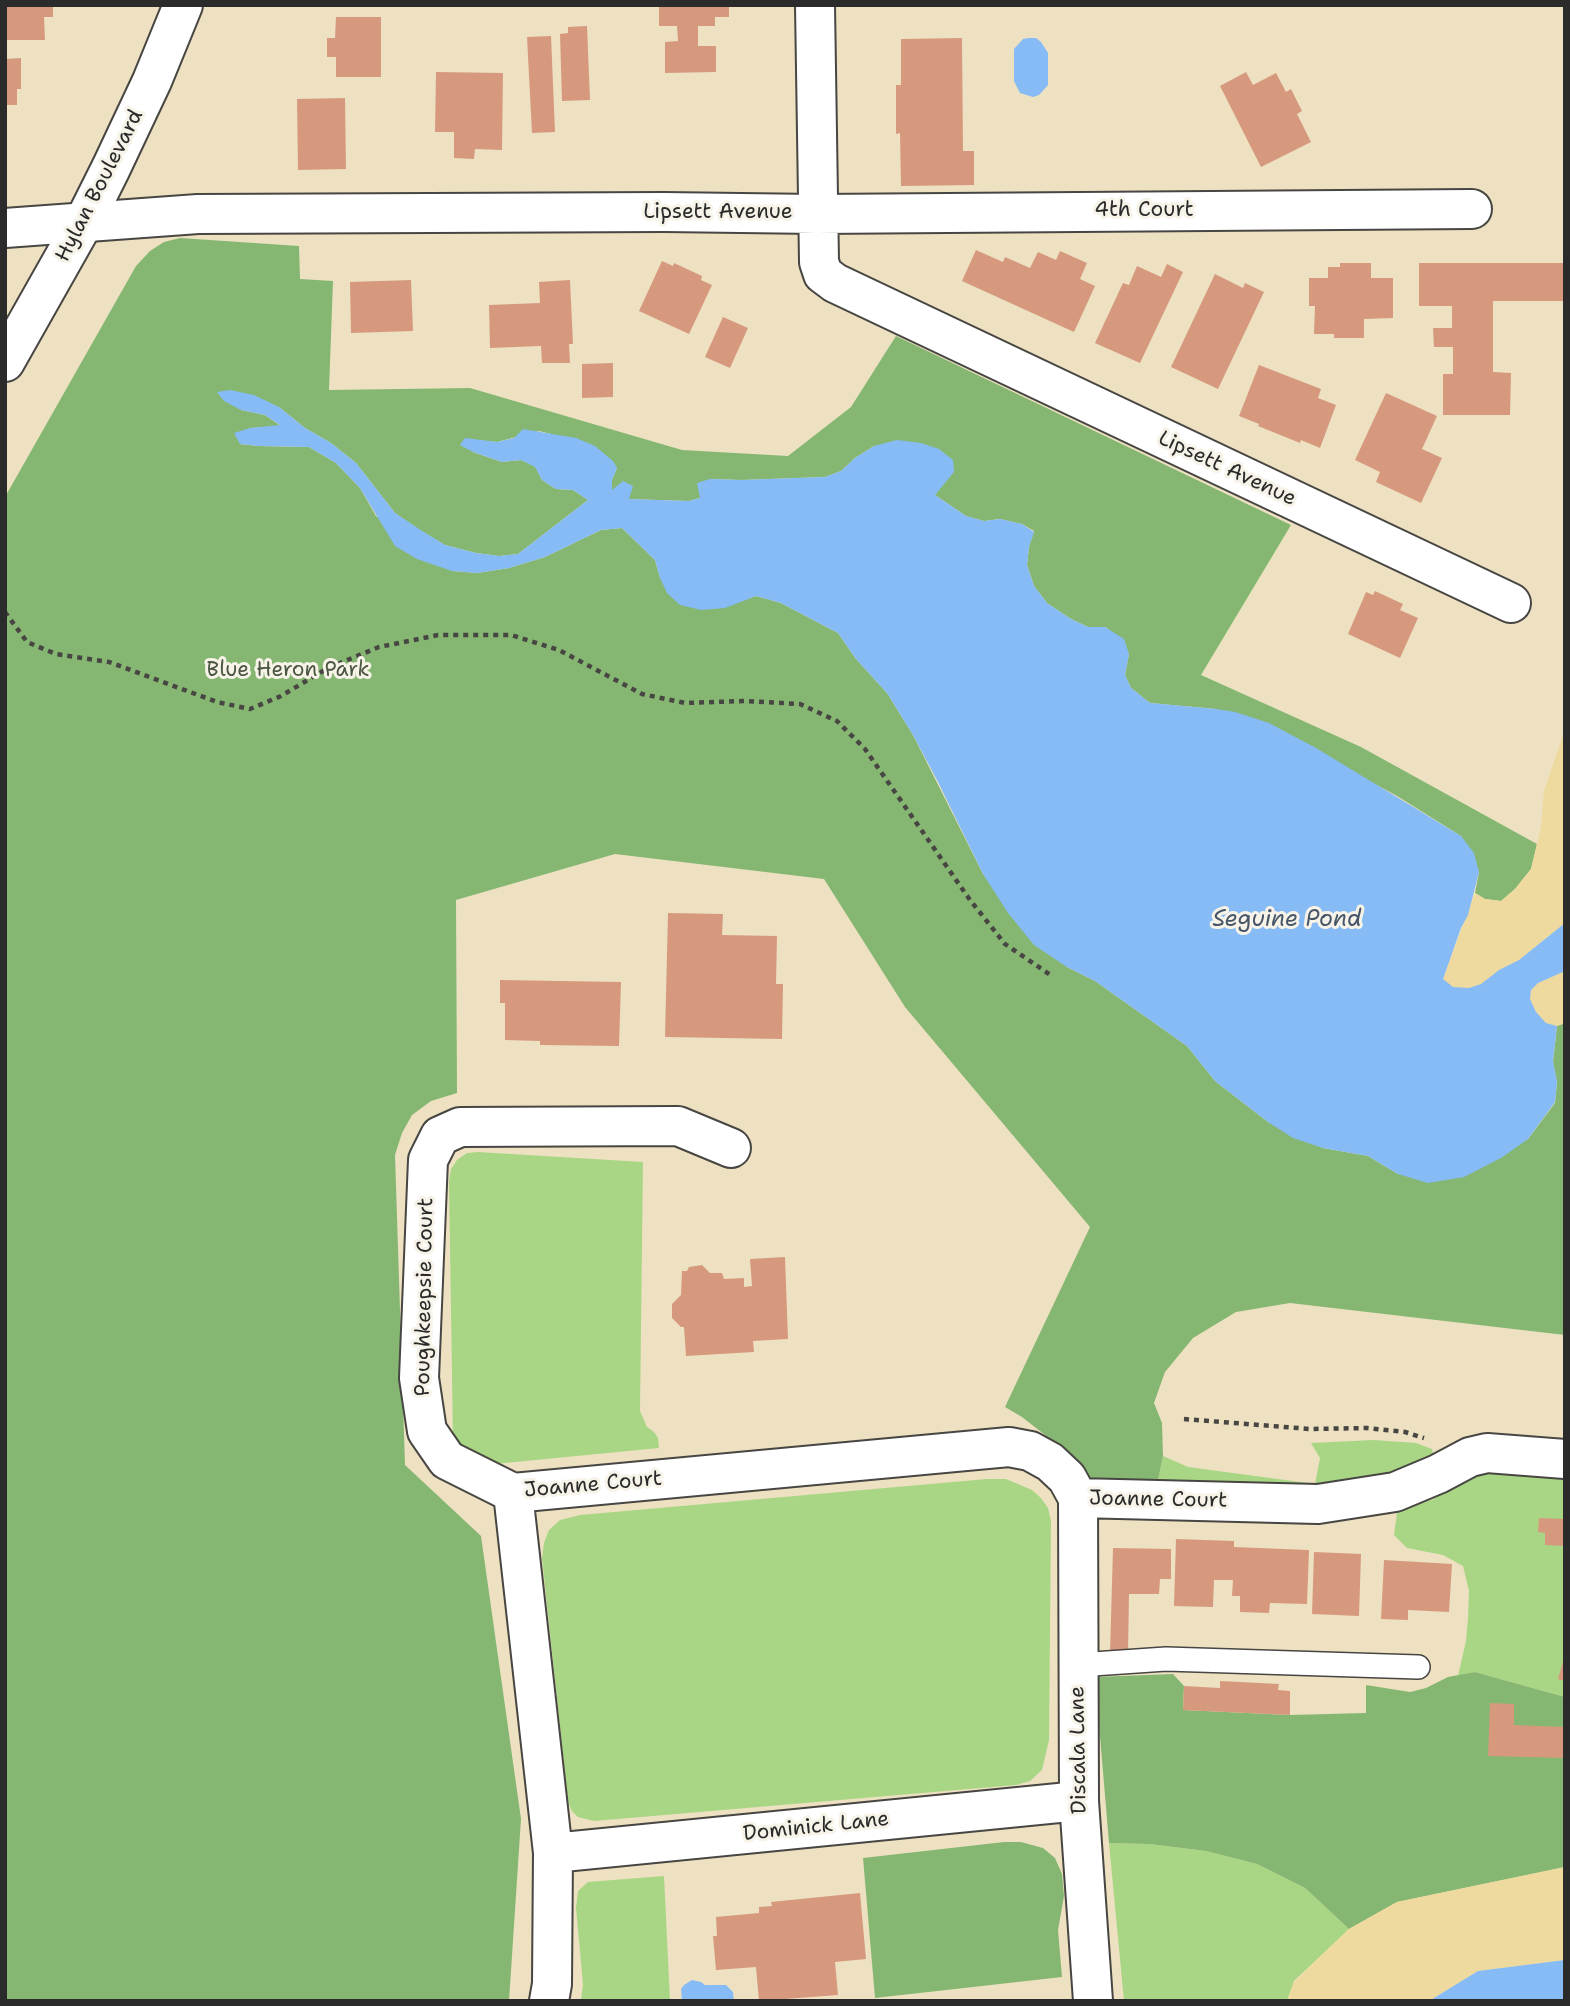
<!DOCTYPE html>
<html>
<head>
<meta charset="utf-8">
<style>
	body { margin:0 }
	#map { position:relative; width:1570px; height:2006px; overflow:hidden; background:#ede1c2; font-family:"Shantell Sans",sans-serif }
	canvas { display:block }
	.frame { position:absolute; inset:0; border:7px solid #2b2b2b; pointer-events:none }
</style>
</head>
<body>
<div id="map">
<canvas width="1570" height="2006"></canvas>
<div class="frame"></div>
</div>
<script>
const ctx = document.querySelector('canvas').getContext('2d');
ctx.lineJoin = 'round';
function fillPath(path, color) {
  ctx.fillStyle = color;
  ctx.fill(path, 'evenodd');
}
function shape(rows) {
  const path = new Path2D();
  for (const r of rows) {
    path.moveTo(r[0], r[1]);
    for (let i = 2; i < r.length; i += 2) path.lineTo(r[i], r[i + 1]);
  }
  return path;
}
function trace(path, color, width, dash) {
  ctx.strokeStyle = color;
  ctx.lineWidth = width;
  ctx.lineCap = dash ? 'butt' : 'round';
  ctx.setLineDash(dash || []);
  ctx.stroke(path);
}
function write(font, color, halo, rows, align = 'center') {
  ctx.font = font + ' "Shantell Sans",sans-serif';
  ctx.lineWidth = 6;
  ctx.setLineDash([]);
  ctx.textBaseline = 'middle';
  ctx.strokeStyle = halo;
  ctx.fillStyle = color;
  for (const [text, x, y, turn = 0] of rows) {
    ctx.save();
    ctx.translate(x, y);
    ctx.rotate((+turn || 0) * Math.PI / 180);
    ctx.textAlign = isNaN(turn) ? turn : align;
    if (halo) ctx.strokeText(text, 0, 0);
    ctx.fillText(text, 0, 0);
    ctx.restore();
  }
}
fillPath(shape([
	[478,1152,643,1162,640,1411,647,1427,654,1432,658,1438,659,1448,484,1465,453,1440,449,1181,451,1169,457,1160,467,1153],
	[1374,1440,1416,1443,1432,1449,1434,1458,1368,1489,1157,1485,1163,1456,1188,1467,1315,1484,1320,1458,1311,1443],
	[1565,1469,1565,1697,1475,1672,1458,1676,1466,1641,1468,1618,1469,1591,1463,1566,1443,1555,1407,1548,1394,1535,1398,1506,1432,1500,1451,1488,1468,1472],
	[987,1479,1006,1479,1032,1490,1041,1498,1048,1508,1051,1521,1049,1740,1042,1770,1030,1781,1016,1785,594,1821,578,1817,572,1811,568,1802,542,1558,544,1543,549,1530,560,1520,580,1515],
	[1109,1843,1149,1844,1206,1851,1257,1864,1305,1888,1349,1929,1294,1981,1287,2001,1124,2001],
	[664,1876,670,2001,581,2001,583,1984,576,1908,578,1891,588,1882]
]), '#a8d684');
fillPath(shape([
	[180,238,299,246,300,279,333,281,329,390,470,388,682,450,788,456,851,407,896,336,1291,525,1201,675,1361,747,1537,844,1531,869,1515,889,1501,901,1485,899,1475,893,1479,872,1461,836,1397,796,1371,782,1216,709,1150,703,1131,688,1125,675,1129,654,1106,627,1088,627,1071,619,1047,603,1034,586,1027,565,1029,547,1034,531,1022,524,1000,519,984,521,966,516,935,495,941,487,874,446,855,458,841,471,825,477,741,480,710,479,700,498,689,501,628,499,612,490,612,480,617,468,555,435,539,431,497,442,465,439,473,452,502,462,521,460,535,466,542,480,556,489,573,490,588,500,518,554,499,556,476,553,445,545,418,529,395,513,356,463,331,443,305,428,279,407,241,410,265,415,281,426,250,428,240,444,258,446,309,447,336,463,360,488,376,516,452,571,477,573,509,568,545,557,601,530,622,528,655,560,660,578,741,601,756,596,781,603,838,633,856,659,887,693,913,735,983,874,1067,967,1095,981,1187,1046,1215,1081,1268,1122,1323,1148,1368,1156,1398,1174,1528,1139,1555,1103,1557,1082,1553,1062,1557,1026,1565,1023,1565,1335,1290,1303,1236,1312,1193,1338,1165,1372,1154,1403,1162,1423,1163,1456,1157,1485,1094,1482,1045,1435,1022,1417,1005,1407,1090,1227,905,1007,824,879,615,854,456,900,457,1093,431,1101,412,1115,402,1133,395,1155,405,1465,481,1536,521,1819,509,2001,5,2001,5,497,136,266,150,251,164,242],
	[1475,1672,1565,1697,1565,1867,1397,1902,1349,1929,1305,1888,1257,1864,1206,1851,1149,1844,1109,1843,1095,1677,1173,1674,1184,1686,1183,1710,1290,1715,1366,1713,1366,1685,1410,1692,1426,1688,1448,1677],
	[1004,1842,1021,1842,1043,1848,1055,1858,1062,1874,1064,1896,1058,1930,1062,1977,875,1998,863,1858]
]), '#86b772');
fillPath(shape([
	[1565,729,1565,923,1519,960,1499,970,1488,984,1437,1006,1440,987,1475,893,1485,899,1501,901,1515,889,1531,869,1541,827,1544,791],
	[1565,971,1565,1023,1557,1026,1546,1023,1536,1012,1530,999,1531,989,1538,983],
	[1565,1867,1565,1960,1478,1971,1429,2001,1287,2001,1294,1982,1349,1929,1397,1902]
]), '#eeda9e');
fillPath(shape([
	[1029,38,1036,38,1041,42,1048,53,1048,85,1039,95,1033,97,1020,93,1014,81,1014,49,1023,39],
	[230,390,254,395,279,407,305,428,331,443,356,463,395,513,419,529,445,545,476,553,499,556,518,554,588,500,573,490,556,489,542,480,535,467,521,460,502,462,473,452,460,445,465,438,497,442,514,438,523,429,576,438,595,446,613,461,617,468,612,480,612,490,623,481,633,486,629,499,689,501,700,498,697,483,710,479,741,480,825,477,841,471,855,458,874,446,897,440,921,443,939,449,953,460,954,472,935,495,966,516,984,521,1000,519,1022,524,1034,532,1029,547,1027,565,1034,586,1047,603,1071,619,1088,627,1105,627,1124,639,1129,654,1125,675,1131,688,1150,703,1216,709,1235,712,1269,723,1316,748,1461,836,1474,853,1479,872,1468,915,1461,928,1443,979,1453,987,1469,988,1481,984,1499,970,1519,960,1565,923,1565,971,1538,983,1531,990,1530,999,1536,1012,1546,1023,1557,1026,1553,1061,1557,1082,1555,1102,1528,1139,1501,1158,1464,1177,1428,1183,1398,1174,1368,1156,1323,1148,1293,1138,1268,1122,1215,1081,1187,1046,1095,981,1067,967,1034,945,1008,913,983,874,938,782,913,735,887,693,856,659,838,633,781,603,756,596,725,608,701,610,680,605,667,593,660,578,655,560,622,528,601,530,545,557,509,568,477,573,452,571,417,559,395,546,360,488,336,463,309,447,258,446,240,444,234,433,250,428,280,425,265,415,241,410,224,401,217,392],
	[1565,1960,1565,2001,1429,2001,1478,1971],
	[692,1980,701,1982,705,1985,726,1985,733,1992,734,2001,682,2001,681,1989,684,1985]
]), '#86bbf5');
fillPath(shape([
	[5,5,53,5,53,17,44,17,45,40,5,40],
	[659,5,729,5,729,17,715,17,715,26,698,26,698,46,716,46,716,72,665,73,665,42,678,41,677,26,659,26],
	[336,17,381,17,381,77,336,77,336,57,327,57,327,38,335,38],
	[587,26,590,100,562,101,560,34,568,33,568,27],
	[551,36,555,132,532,133,527,37],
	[962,38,963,151,974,151,974,185,901,186,900,133,896,134,896,85,901,85,901,39],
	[21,58,21,89,17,89,17,105,5,105,5,59],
	[436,72,503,73,502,150,475,149,474,159,454,158,454,132,435,132],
	[1246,72,1253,85,1276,73,1286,92,1291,89,1302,111,1297,114,1311,142,1261,167,1220,86],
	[345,98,346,169,298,170,297,99],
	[976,250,1003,262,1005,257,1030,268,1038,252,1056,260,1060,251,1087,263,1080,279,1095,286,1074,332,962,281],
	[662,261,673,266,674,263,702,276,701,280,712,285,689,334,639,311],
	[1340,263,1371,263,1371,278,1393,278,1393,318,1364,319,1364,338,1334,338,1334,334,1314,334,1315,306,1309,306,1309,278,1328,278,1328,267,1340,267],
	[1419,263,1565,263,1565,301,1493,301,1493,372,1511,373,1510,415,1443,415,1443,374,1453,374,1453,347,1434,347,1433,328,1452,328,1452,306,1419,306],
	[1167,264,1183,272,1140,363,1095,343,1123,283,1129,285,1137,266,1161,277],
	[1215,274,1243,288,1245,283,1264,292,1218,389,1171,367],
	[411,280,413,331,351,333,350,282],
	[570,280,573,344,569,344,570,363,542,363,541,346,490,348,489,305,540,303,539,282],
	[723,317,748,328,730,368,705,357],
	[613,363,613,397,582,398,582,364],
	[1259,365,1321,389,1318,398,1336,405,1320,448,1301,440,1300,443,1258,426,1259,424,1239,416],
	[1386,393,1437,416,1422,449,1442,458,1421,503,1376,482,1380,472,1355,460],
	[1375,591,1403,604,1400,610,1418,618,1400,658,1348,634,1366,592,1373,595],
	[668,913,723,914,722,935,777,936,776,984,783,984,782,1039,665,1037],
	[500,980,621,982,619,1046,540,1045,540,1041,505,1040,505,1003,500,1003],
	[785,1257,788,1339,753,1341,754,1352,686,1356,684,1327,681,1327,672,1318,672,1304,681,1295,682,1271,687,1271,689,1267,702,1265,710,1273,722,1273,724,1279,744,1278,744,1287,752,1286,750,1259],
	[1539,1518,1565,1519,1565,1546,1545,1545,1545,1533,1538,1532],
	[1176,1539,1234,1541,1234,1547,1309,1550,1307,1604,1270,1603,1269,1613,1240,1612,1240,1596,1232,1596,1233,1580,1214,1580,1213,1607,1174,1606],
	[1113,1548,1171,1549,1171,1579,1160,1579,1159,1594,1129,1594,1128,1653,1110,1653],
	[1314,1552,1361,1554,1359,1616,1312,1614],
	[1384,1560,1452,1564,1449,1612,1408,1610,1408,1620,1381,1619],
	[1564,1658,1565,1658,1565,1681,1558,1679],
	[1220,1681,1279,1684,1278,1690,1290,1691,1290,1715,1183,1710,1184,1686,1220,1688],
	[1490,1703,1514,1704,1514,1725,1565,1727,1565,1758,1488,1756],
	[860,1893,866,1959,835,1962,838,1995,759,2001,756,1967,716,1970,713,1936,717,1936,716,1917,759,1913,759,1907,772,1906,771,1902]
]), '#d6997e');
const lane = shape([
	[1078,1665,1166,1659,1418,1667]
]);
const street = shape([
	[815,5,819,262,823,274,835,283,1511,603],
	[5,228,198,214,664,212,817,214,1472,209],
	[513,1493,1009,1447,1030,1451,1050,1462,1067,1478,1078,1498,1079,1801,1093,2001],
	[1078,1498,1318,1504,1395,1492,1438,1474,1470,1457,1487,1453,1565,1459],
	[553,1853,1079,1801],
	[549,2001,552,1984,553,1853,513,1493,447,1460,427,1431,419,1378,428,1160,440,1136,460,1127,678,1126,731,1148]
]);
const primary = shape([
	[5,362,84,222,111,168,152,81,183,5]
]);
trace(lane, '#484642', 26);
trace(street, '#484642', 42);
trace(primary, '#484642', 42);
trace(shape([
	[5,612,27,642,56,654,109,662,217,702,250,709,281,696,328,668,379,647,438,635,511,635,559,650,642,694,685,703,745,701,800,704,837,721,865,749,970,900,1005,944,1052,976],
	[1184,1419,1310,1429,1367,1428,1405,1432,1424,1438]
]), '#484642', 4.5, [5, 5]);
trace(lane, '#fff', 23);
trace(street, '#fff', 38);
trace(primary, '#fff', 38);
write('21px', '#2b2b2b', '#f7f3e8', [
	["Hylan Boulevard",100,186,-63],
	["4th Court",1144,211],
	["Lipsett Avenue",718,213],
	["Lipsett Avenue",1227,469,25],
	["Poughkeepsie Court",425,1297,-89],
	["Joanne Court",593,1485,-5],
	["Joanne Court",1158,1500,1],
	["Discala Lane",1079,1750,-91],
	["Dominick Lane",816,1827,-6]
]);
write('21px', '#4a5641', '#f7f3e8', [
	["Blue Heron Park",288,671]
]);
write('italic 23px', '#465668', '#f7f3e8', [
	["Seguine Pond",1287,920]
]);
</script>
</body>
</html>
